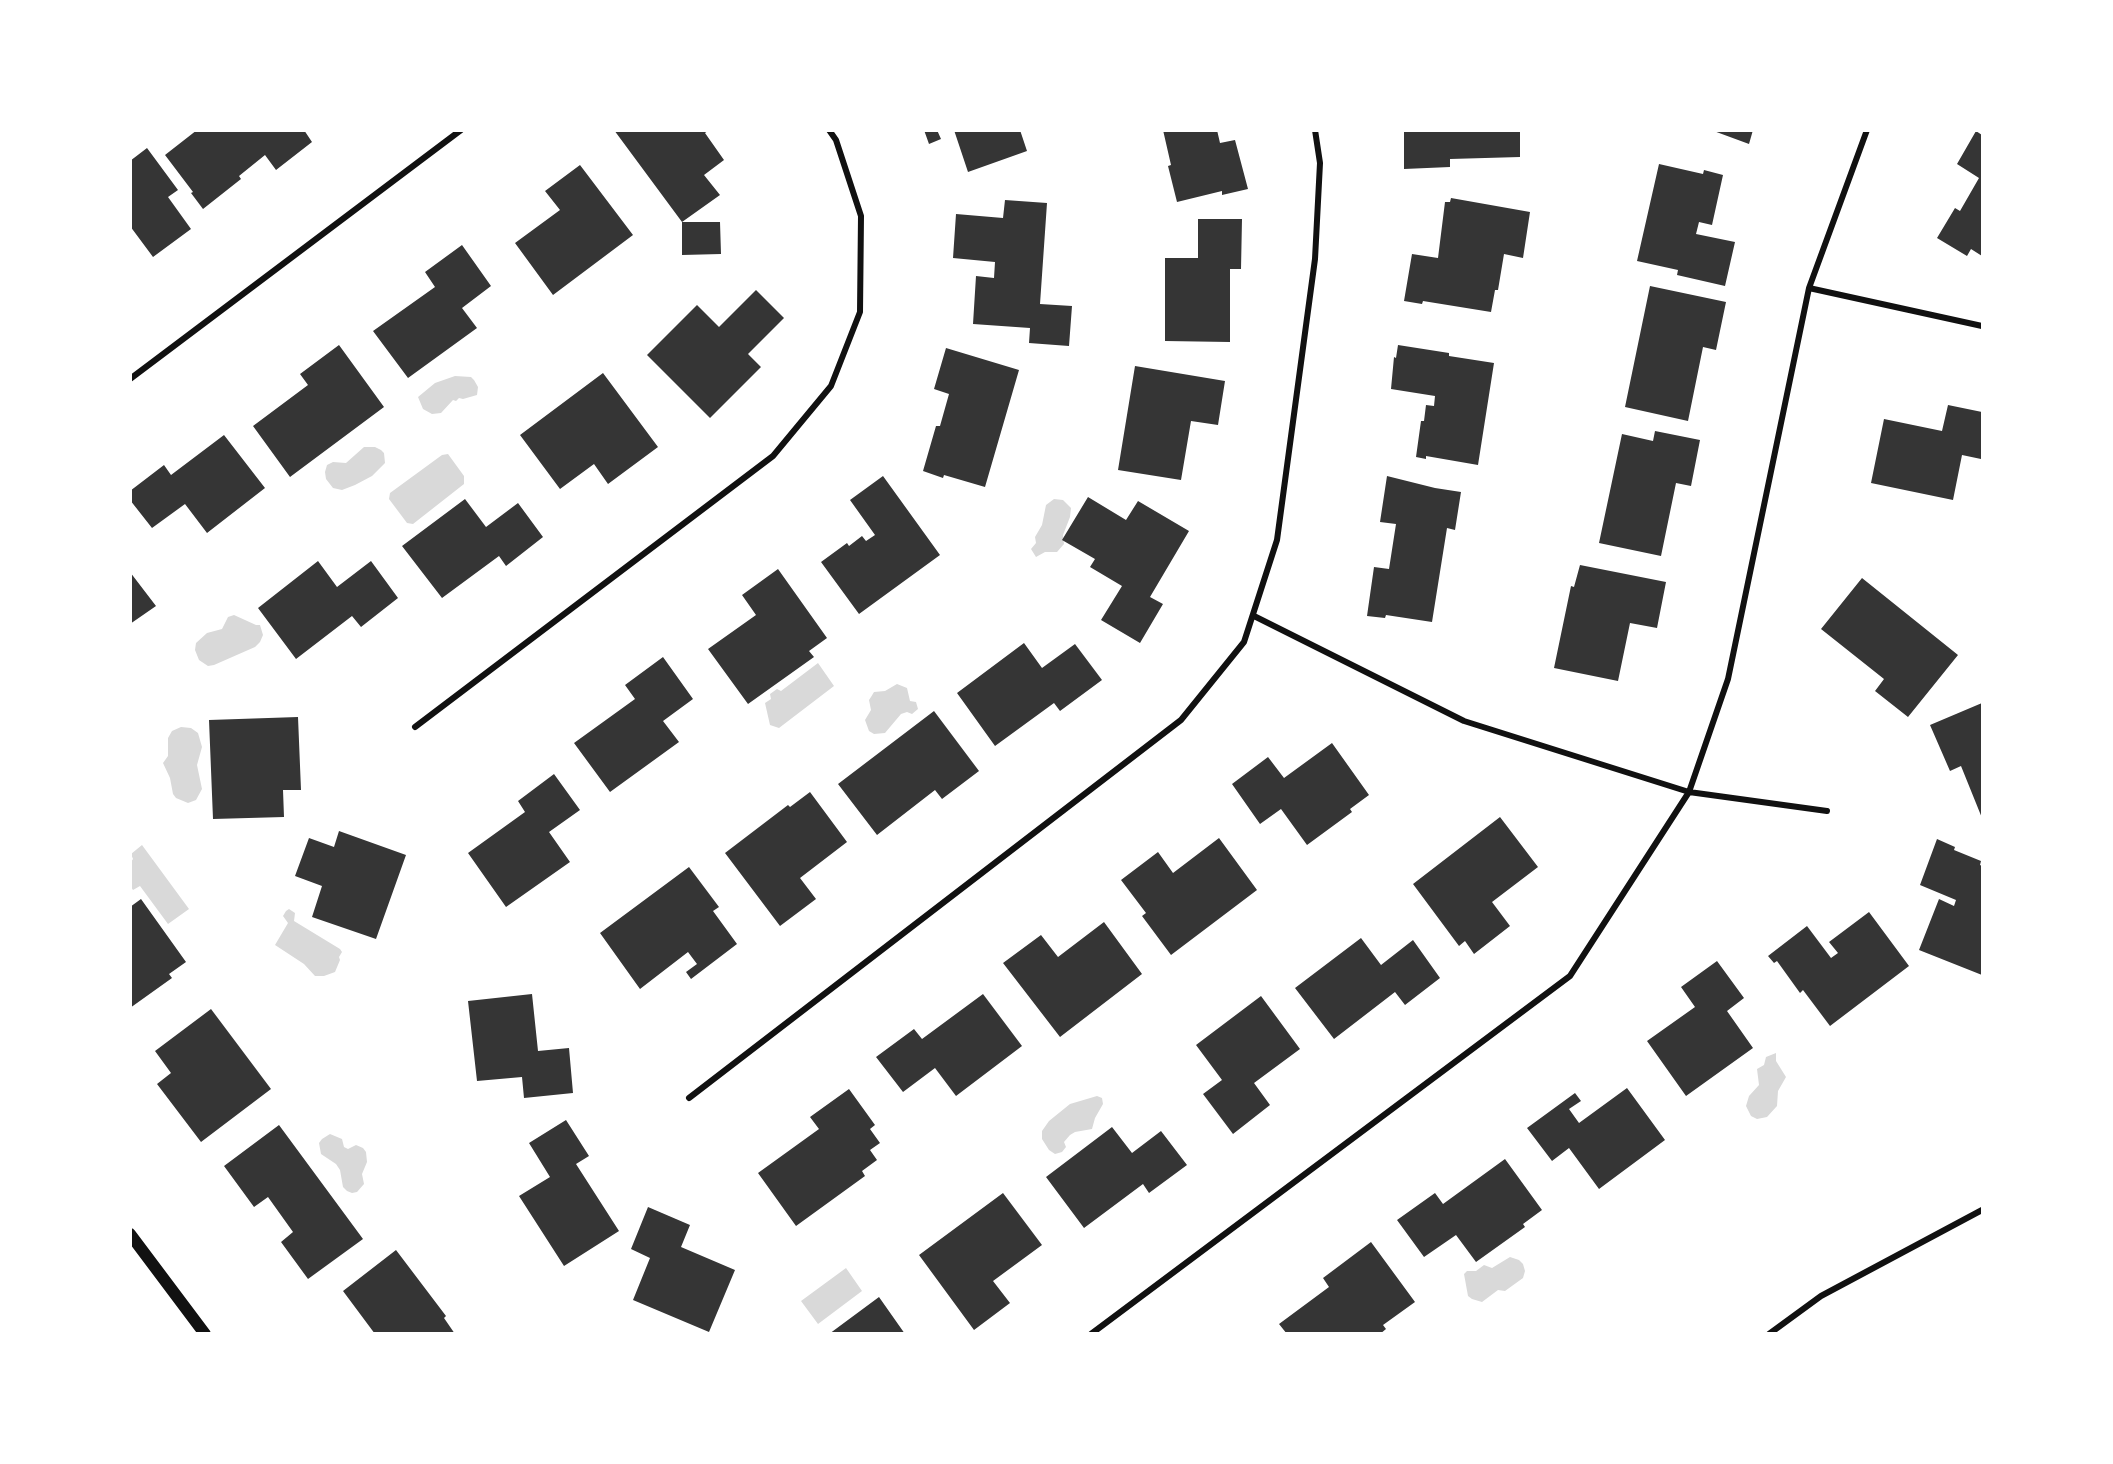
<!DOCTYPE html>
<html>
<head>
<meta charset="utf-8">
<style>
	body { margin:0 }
	#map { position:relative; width:2113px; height:1464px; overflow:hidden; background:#fff; font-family:"Work Sans",sans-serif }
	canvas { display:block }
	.frame { position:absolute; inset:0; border:132px solid #fff; pointer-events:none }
</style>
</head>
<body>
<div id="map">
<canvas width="2113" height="1464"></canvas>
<div class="frame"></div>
</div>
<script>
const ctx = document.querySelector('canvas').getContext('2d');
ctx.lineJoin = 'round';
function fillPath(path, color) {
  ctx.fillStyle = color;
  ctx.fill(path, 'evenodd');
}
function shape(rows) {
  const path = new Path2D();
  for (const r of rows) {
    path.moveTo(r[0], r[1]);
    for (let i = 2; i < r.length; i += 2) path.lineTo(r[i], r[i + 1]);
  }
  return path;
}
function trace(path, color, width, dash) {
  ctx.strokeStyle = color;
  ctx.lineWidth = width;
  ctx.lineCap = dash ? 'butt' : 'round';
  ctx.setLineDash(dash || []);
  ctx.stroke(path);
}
fillPath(shape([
	[455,376,471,377,474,380,478,387,477,395,463,399,459,398,456,401,453,400,441,413,432,414,423,409,418,397,435,383],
	[364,447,375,447,381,450,384,453,385,463,372,476,355,485,342,490,333,488,326,479,325,472,327,465,333,462,346,463],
	[448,454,464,476,464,484,413,524,407,523,389,499,390,493,442,455],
	[1054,499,1063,500,1071,508,1070,517,1063,535,1064,544,1057,552,1045,552,1036,557,1031,549,1036,543,1035,537,1042,525,1046,505],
	[234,615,256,625,260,625,263,635,260,642,255,647,214,665,208,666,199,660,195,650,196,643,207,633,222,629,228,617],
	[818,663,834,686,779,728,770,725,765,703,771,699,770,694,777,689,781,691],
	[897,684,907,688,910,701,916,702,918,709,912,714,907,712,901,714,885,733,874,734,869,731,865,720,871,710,869,700,871,697,874,692,885,691],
	[181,727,191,728,198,733,202,747,197,765,202,789,196,800,188,803,176,798,173,794,170,778,163,763,168,756,168,738,172,731],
	[142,845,189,909,168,924,140,886,133,890,131,887,131,862,133,859,131,854],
	[289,909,295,913,294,921,340,949,342,952,339,957,340,960,335,972,324,976,315,976,304,964,275,945,288,923,283,916,286,911],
	[1776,1053,1776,1061,1786,1077,1778,1091,1777,1106,1767,1117,1757,1119,1751,1116,1746,1106,1749,1096,1759,1085,1757,1069,1764,1065,1766,1057],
	[1097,1096,1102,1098,1103,1104,1095,1118,1092,1129,1075,1132,1070,1135,1064,1142,1066,1147,1062,1152,1055,1154,1049,1150,1042,1139,1042,1131,1049,1121,1070,1104],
	[330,1134,342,1139,344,1147,348,1149,356,1145,363,1148,366,1152,367,1162,362,1174,364,1184,357,1192,352,1193,347,1191,343,1187,340,1170,336,1164,321,1154,319,1143,322,1139],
	[1510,1257,1519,1260,1523,1264,1525,1271,1523,1278,1505,1291,1498,1290,1482,1302,1472,1299,1468,1296,1464,1274,1467,1271,1476,1271,1484,1265,1492,1268],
	[846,1268,862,1291,818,1324,801,1301]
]), '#d9d9d9');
fillPath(shape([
	[197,130,304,130,312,142,276,170,265,155,239,176,241,179,203,209,191,193,193,192,165,155],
	[614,130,709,130,705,133,724,160,704,175,720,195,682,222],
	[924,130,937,130,941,139,929,144],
	[954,130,1020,130,1027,151,968,172],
	[1163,130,1217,130,1220,143,1235,140,1248,189,1222,195,1222,191,1177,202,1168,166,1171,165],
	[1404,130,1520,130,1520,157,1450,159,1450,167,1404,169],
	[1711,130,1753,130,1749,144],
	[1976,131,1982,135,1982,256,1971,249,1967,256,1937,238,1955,208,1960,211,1979,178,1957,164],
	[147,148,178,190,168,197,191,229,153,257,130,226,130,161],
	[1659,164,1703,174,1704,170,1723,175,1712,225,1699,222,1696,234,1735,242,1725,286,1677,275,1678,270,1637,261],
	[580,165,633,235,553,295,515,243,560,210,545,191],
	[1451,198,1530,212,1523,258,1504,254,1498,290,1495,290,1491,312,1423,301,1422,304,1404,301,1412,254,1438,258,1445,202,1450,202],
	[1005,200,1047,203,1040,304,1072,306,1069,346,1029,343,1030,328,973,324,976,276,994,278,995,262,953,258,956,214,1003,218],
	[1198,219,1242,219,1241,269,1230,269,1230,342,1165,341,1165,258,1198,258],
	[682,222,720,222,721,254,682,255],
	[462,245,491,286,462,308,477,328,408,378,373,331,435,287,425,272],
	[1650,286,1726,302,1716,350,1703,347,1688,421,1625,407],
	[756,290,784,318,748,354,761,367,710,418,647,355,697,305,719,327],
	[339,345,384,407,290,477,253,426,308,385,300,374],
	[1398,345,1449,353,1449,356,1494,363,1478,465,1426,456,1426,459,1416,457,1421,421,1424,421,1426,405,1434,406,1435,396,1391,389,1394,357,1396,358],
	[946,348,1019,370,985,487,944,475,943,478,923,471,936,426,940,426,949,394,934,389],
	[1135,366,1225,381,1218,425,1191,421,1181,480,1118,470],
	[603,373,658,447,608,484,594,464,560,489,520,435],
	[1948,405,1982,412,1981,459,1962,455,1953,500,1871,483,1884,419,1942,431],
	[1655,431,1700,440,1691,486,1676,483,1661,556,1599,543,1622,434,1653,441],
	[224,435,265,488,207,533,185,504,152,528,130,500,130,491,164,465,171,475],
	[883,476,940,555,859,614,821,562,847,543,849,546,862,536,866,541,875,535,850,500],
	[1387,476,1435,488,1461,492,1455,530,1447,528,1432,622,1386,615,1385,618,1367,616,1374,567,1389,569,1396,524,1380,522],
	[1088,497,1126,520,1138,501,1189,531,1150,597,1163,604,1140,643,1101,620,1122,586,1090,567,1095,559,1062,540],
	[465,499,486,527,518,503,543,537,506,566,499,556,442,598,402,546],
	[318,561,337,587,371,561,398,598,361,627,352,616,296,659,258,608],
	[1580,565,1666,582,1657,628,1630,623,1618,681,1554,668,1571,586,1574,587],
	[778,569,827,638,809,651,814,657,748,704,708,649,756,615,742,595],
	[130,572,156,606,130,624],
	[1862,578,1958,655,1908,717,1875,691,1884,679,1821,629],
	[1024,643,1042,668,1075,644,1102,680,1060,711,1054,703,995,746,957,693],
	[663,657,693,699,663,721,679,742,610,792,574,743,635,699,625,685],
	[1982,703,1982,818,1961,766,1950,771,1930,725],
	[934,711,979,771,942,799,935,790,877,835,838,784],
	[298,717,301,790,283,790,284,817,213,819,209,720],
	[1332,743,1369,795,1350,809,1352,812,1307,845,1281,809,1260,824,1232,784,1268,757,1284,778],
	[554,774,580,810,549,832,570,862,506,907,468,853,525,812,518,801],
	[810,792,847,842,800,878,816,899,780,926,725,853,788,805,790,807],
	[1500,817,1538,867,1492,902,1510,926,1474,954,1465,941,1459,946,1413,884],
	[339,831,406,855,376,939,312,917,322,886,295,876,309,838,334,847],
	[1219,838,1257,890,1171,955,1142,916,1146,913,1121,880,1158,852,1173,873],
	[1937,839,1955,847,1954,850,1981,861,1980,865,1982,866,1982,975,1919,950,1939,899,1954,906,1956,900,1920,885],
	[689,867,719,907,713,911,737,944,691,979,686,972,697,964,688,952,640,989,600,933],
	[141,899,186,962,169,974,172,978,130,1008,130,907],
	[1869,912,1909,966,1830,1026,1803,990,1800,993,1777,961,1774,963,1768,956,1807,926,1831,958,1838,953,1829,942],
	[1104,922,1142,974,1060,1037,1003,963,1041,935,1058,957],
	[1361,938,1381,965,1413,940,1440,978,1405,1005,1395,992,1334,1039,1295,988],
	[1717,961,1744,998,1727,1011,1753,1048,1686,1096,1647,1041,1695,1007,1681,987],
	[532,994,538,1051,569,1048,573,1093,524,1098,522,1077,477,1081,468,1001],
	[983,994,1022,1046,956,1096,935,1068,903,1092,876,1057,914,1029,922,1039],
	[1261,996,1300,1049,1254,1083,1270,1105,1233,1134,1203,1094,1222,1080,1196,1045],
	[211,1009,271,1089,201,1142,157,1084,171,1073,155,1051],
	[1627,1088,1665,1140,1599,1189,1569,1148,1552,1161,1527,1128,1575,1093,1581,1101,1569,1109,1579,1123],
	[849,1089,875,1125,870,1129,880,1143,870,1150,877,1160,862,1171,865,1176,796,1226,758,1173,819,1129,810,1117],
	[566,1120,589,1156,576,1164,619,1231,564,1266,519,1196,550,1177,529,1143],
	[279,1125,363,1239,308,1279,281,1242,293,1232,268,1197,254,1207,224,1166],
	[1112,1127,1132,1153,1161,1131,1187,1165,1149,1193,1143,1184,1084,1228,1046,1177],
	[1505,1159,1542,1210,1523,1224,1525,1227,1476,1262,1456,1235,1424,1257,1397,1220,1435,1193,1443,1204],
	[1003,1193,1042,1245,993,1281,1010,1303,974,1330,919,1255],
	[648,1207,690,1225,681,1247,735,1270,709,1332,633,1300,650,1258,631,1249],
	[1371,1242,1415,1302,1383,1325,1386,1329,1380,1334,1287,1334,1279,1324,1329,1287,1323,1278],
	[396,1250,446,1316,444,1318,455,1334,375,1334,343,1291],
	[879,1297,905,1334,829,1334]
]), '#353535');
trace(shape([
	[1809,288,1982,326],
	[130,379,461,130],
	[1254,616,1464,721,1689,792,1827,811],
	[415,727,773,456,831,386,860,312,861,216,836,140,829,130],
	[689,1098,1181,720,1244,642,1277,540,1315,259,1320,163,1315,130],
	[1091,1334,1570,976,1689,792,1728,679,1809,288,1867,130],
	[1769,1334,1821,1296,1982,1210]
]), '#111', 6);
trace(shape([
	[130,1234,205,1334]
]), '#111', 12);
</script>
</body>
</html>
